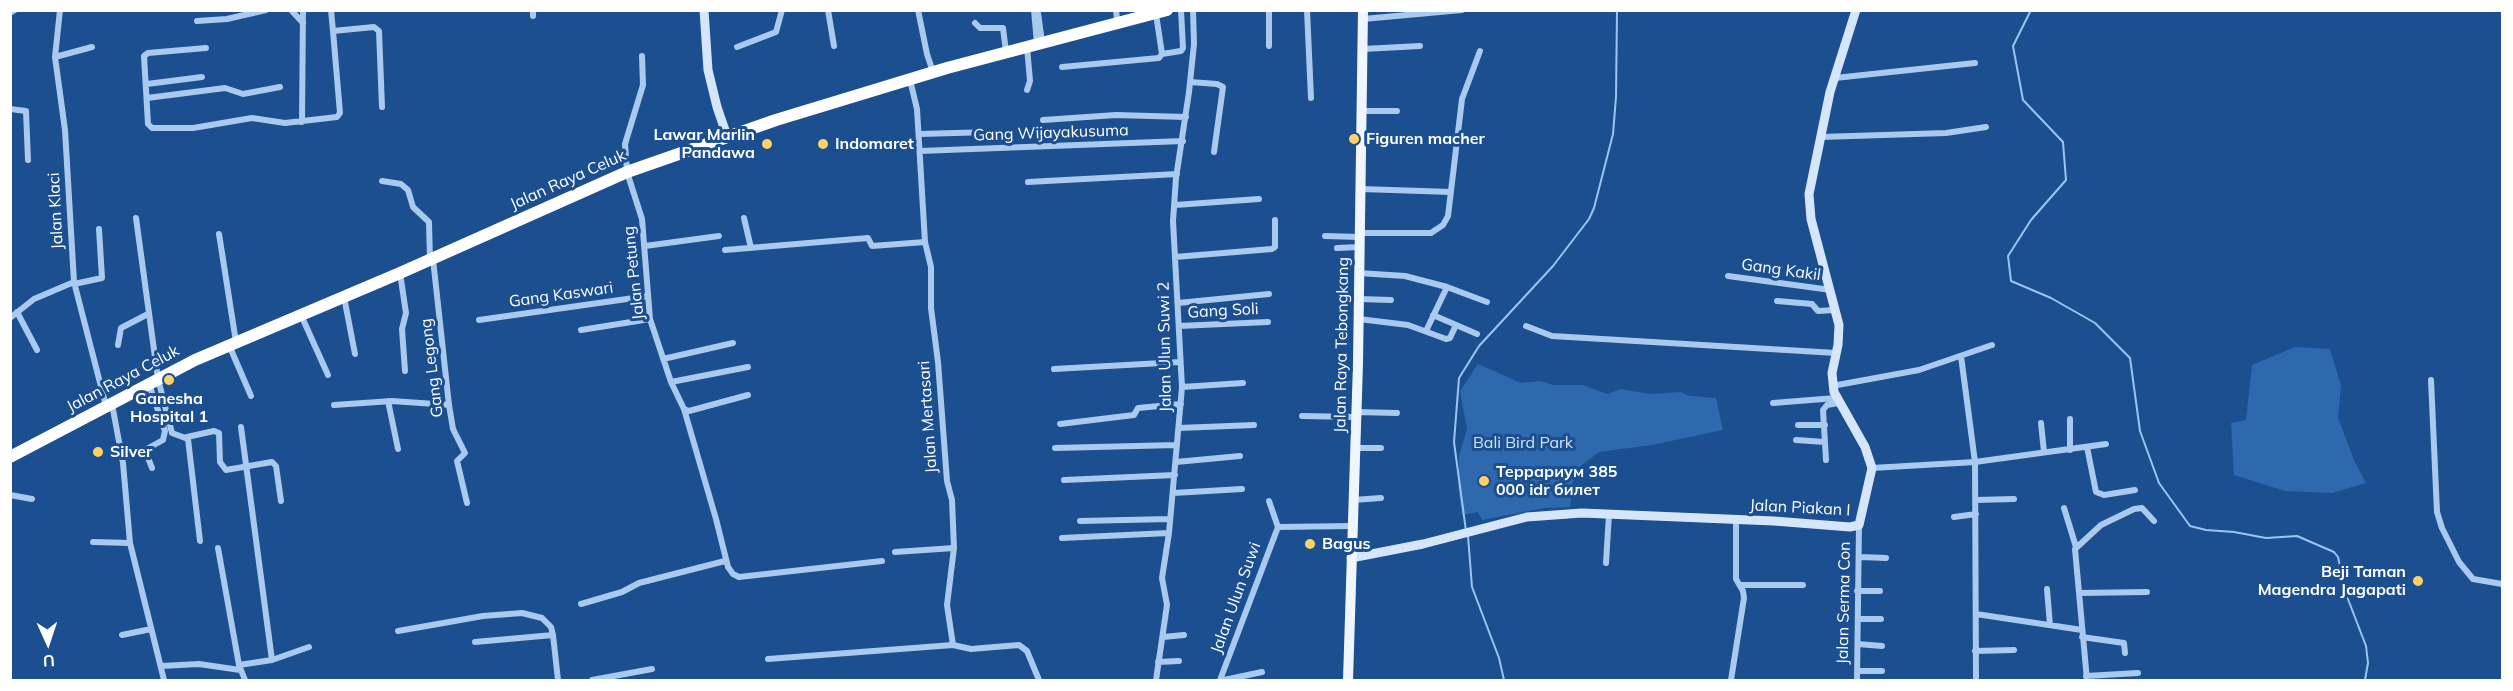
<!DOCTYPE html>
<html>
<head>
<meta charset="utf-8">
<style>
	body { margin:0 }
	#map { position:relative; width:2513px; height:691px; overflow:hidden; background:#1b4f8f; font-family:Mulish,sans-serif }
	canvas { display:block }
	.frame { position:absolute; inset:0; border:12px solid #fff; pointer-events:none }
	.north { position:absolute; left:18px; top:613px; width:60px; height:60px; -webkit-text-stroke:4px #1b4f8f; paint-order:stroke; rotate:177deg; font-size:16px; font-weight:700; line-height:24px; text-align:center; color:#fff }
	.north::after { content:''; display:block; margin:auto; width:21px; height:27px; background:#fff; clip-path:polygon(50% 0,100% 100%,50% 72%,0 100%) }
</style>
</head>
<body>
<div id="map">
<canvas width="2513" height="691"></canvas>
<div class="frame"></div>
<div class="north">U</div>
</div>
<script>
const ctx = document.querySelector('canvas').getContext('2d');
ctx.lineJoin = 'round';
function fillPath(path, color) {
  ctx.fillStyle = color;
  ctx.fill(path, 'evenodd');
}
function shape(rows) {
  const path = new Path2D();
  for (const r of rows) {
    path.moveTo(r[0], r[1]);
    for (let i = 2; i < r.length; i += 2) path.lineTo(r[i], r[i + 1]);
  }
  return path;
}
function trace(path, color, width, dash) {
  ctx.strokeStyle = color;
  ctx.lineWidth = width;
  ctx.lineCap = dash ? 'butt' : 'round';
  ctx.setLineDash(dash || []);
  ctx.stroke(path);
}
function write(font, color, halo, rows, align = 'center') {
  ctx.font = font + ' Mulish,sans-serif';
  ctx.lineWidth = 6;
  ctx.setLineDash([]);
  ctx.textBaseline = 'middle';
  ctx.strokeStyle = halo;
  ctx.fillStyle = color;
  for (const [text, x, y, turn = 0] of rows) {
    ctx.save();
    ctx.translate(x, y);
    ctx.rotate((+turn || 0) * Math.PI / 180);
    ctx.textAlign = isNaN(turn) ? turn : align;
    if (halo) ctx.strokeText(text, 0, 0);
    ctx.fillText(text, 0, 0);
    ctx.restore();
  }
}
fillPath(shape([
	[2295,347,2330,349,2341,385,2338,418,2354,460,2366,483,2332,493,2285,491,2234,475,2231,423,2246,420,2252,365],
	[1478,364,1521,383,1540,381,1553,385,1583,385,1607,394,1621,389,1649,394,1680,392,1690,396,1716,398,1723,430,1652,445,1599,452,1574,471,1570,507,1544,508,1482,520,1478,512,1462,515,1458,485,1459,456,1467,429,1460,391]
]), '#2e69ad');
trace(shape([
	[2031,10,2013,46,2023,100,2063,142,2066,180,2031,220,2008,256,2011,281,2051,298,2095,323,2130,358,2140,431,2159,483,2190,526,2206,530,2234,532,2266,538,2297,536,2334,552,2338,557,2346,594,2366,646,2368,663,2365,680],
	[1466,531,1454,442,1459,378,1479,346,1553,266,1589,219,1594,208,1613,134,1616,97,1617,10],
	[1468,536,1472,587,1499,658,1504,680]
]), '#9cc4f0', 2);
trace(shape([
	[60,10,55,57,65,130,74,282,106,406],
	[291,10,303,23],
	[331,10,333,31,374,27,379,31,382,107],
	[533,10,533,16],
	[828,10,834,46],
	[918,10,927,54,933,72],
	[1034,10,1037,44],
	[1116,10,1117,19],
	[1307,10,1311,98],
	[10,13,15,10],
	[1038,13,1042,42],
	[1363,19,1462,10],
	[197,21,227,19,266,10],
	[975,23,980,28,1003,28,1006,52],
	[1269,46,1269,10],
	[737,47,776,32,782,10],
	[1027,47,1030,81,1027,90],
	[206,48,148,53,144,56,148,124,152,128,193,128,252,118,285,123,337,117,340,113,333,31],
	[1363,49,1420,46],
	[1162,54,1181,51,1183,48,1181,10],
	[642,56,643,85,625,144,627,172,642,219,650,319,671,382,684,409,716,519,728,567,733,574,739,577,882,561],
	[55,57,92,47],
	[1062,67,1159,58,1162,54,1156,14],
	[1835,78,1975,63],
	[910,80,917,109,925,242,931,267,931,308,938,362,947,481,952,500,954,548,947,605,953,645],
	[1190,82,1217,84,1223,87,1214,152],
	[147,84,202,77],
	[147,98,225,88,243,94,280,87],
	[10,109,26,111,28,160],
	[1362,111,1397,111],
	[1043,120,1116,115,1186,117],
	[302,122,303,10],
	[920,134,991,132],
	[1821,137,1946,133,1986,127],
	[920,151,1183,141],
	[382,181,401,184,408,190,413,207,429,222,430,260],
	[1028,182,1177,174],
	[1361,189,1451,192],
	[1175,205,1259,199],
	[136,218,158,379,172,433,188,439,200,541],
	[744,218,751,248],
	[1360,233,1431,233,1443,225,1448,216,1462,99,1480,51],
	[219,234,236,342],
	[1325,236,1360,237],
	[645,246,719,236],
	[1337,248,1360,247],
	[725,250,868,238,872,246,925,242],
	[1175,257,1272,249,1275,247,1275,220],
	[433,259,449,405,453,429,465,453,457,461,467,503],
	[400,273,406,313,402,329,405,371],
	[1359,273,1405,276,1447,287,1487,302],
	[1728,276,1831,290],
	[74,284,102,278,99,229],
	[344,297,355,354],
	[1359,299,1391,300],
	[1777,301,1812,304,1818,311,1835,310],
	[1178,303,1269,294],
	[17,312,37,350],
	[301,315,328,375],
	[1433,315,1477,334],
	[10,318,34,299,74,282],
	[1359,319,1408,325,1446,339,1450,338,1456,325],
	[479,320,648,296],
	[1179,326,1268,322],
	[1526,326,1552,336,1836,353],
	[581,330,650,319],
	[1426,331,1447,287],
	[118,345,121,328,148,314],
	[229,345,251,396],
	[1961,356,1975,462,1976,680],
	[663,359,733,343],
	[1054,369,1180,362],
	[2431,380,2437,512,2442,528,2459,562,2473,579,2502,584],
	[671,382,748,367],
	[149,384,165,431,163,440,145,450,152,468],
	[1832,386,1919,370,1992,345],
	[1182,387,1243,383],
	[388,401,398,449],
	[1773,403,1836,398],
	[112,404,123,463,130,543,164,680],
	[334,405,392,401,449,405],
	[684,409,689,411,748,395],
	[1356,412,1397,413],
	[1302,416,1355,417],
	[2070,419,2070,450],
	[2041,423,2044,452],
	[1060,424,1134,415,1138,408,1181,404],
	[1798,425,1825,425],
	[241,427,272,660],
	[1179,428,1254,425],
	[187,437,214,431,219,433,220,462,226,470,272,462,276,466,281,501],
	[1796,440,1825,442],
	[2087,447,2096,492,2104,495,2135,490],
	[1055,448,1177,445],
	[1355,448,1381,448],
	[1826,460,1823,410,1827,405,1838,403],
	[1176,462,1240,456],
	[1872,468,1975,462,2106,444],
	[1064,480,1175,475],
	[1173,493,1242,489],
	[10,495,32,499],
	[1353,500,1381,498],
	[1976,500,2014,499],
	[1269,501,1278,527],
	[2064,508,2076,547],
	[1954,517,1976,514],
	[1080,521,1170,519],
	[1278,527,1352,526],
	[1062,538,1169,533],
	[93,542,130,543],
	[218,548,239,665],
	[895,552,954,548],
	[1860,557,1886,558],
	[1606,563,1609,514],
	[1740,585,1803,585],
	[2047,589,2050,625],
	[1857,591,1880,591],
	[2079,593,2147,592],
	[581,604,622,592,639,583,725,561],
	[1976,614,2082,630],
	[1858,619,1881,619],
	[398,631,483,616,522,613,542,618,551,627,553,635],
	[122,635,151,629],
	[1163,637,1184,635],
	[2082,637,2124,643,2125,653],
	[475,642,553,635,558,680],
	[1858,644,1882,646],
	[1975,651,2014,650],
	[768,659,953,645,971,649,1019,645,1027,651,1039,680],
	[1158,662,1179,661],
	[161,666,199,664,240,670],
	[1857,671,1882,671],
	[2086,676,2138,673],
	[245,680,239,665,272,660,309,647],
	[592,680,652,669],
	[1156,680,1167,605,1162,578,1169,533,1182,387,1173,221,1176,178,1189,92,1194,44,1193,10],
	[1220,680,1278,527],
	[1224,680,1262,672],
	[1731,680,1744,598,1743,591,1736,579,1736,519],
	[1857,680,1859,525],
	[2087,680,2075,549,2101,525,2134,509,2142,508,2154,521]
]), '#a9c9ee', 6);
trace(shape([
	[704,10,708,70,717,107,727,136],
	[1351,558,1423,544,1527,517,1582,513,1774,521,1850,527,1859,525,1872,468,1865,447,1834,392,1832,373,1838,345,1839,325,1811,219,1809,194,1830,92,1856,10]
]), '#d6e6fa', 9);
trace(shape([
	[1348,680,1358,363,1363,10]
]), '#f0f6ff', 10);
trace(shape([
	[10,457,195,360,400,273,627,172,776,120,947,68,1167,10]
]), '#fff', 12);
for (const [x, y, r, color] of [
	[1354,139,6,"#ffd166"],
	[767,144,6,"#ffd166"],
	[823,144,6,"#ffd166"],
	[169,380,6,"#ffd166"],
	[98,452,6,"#ffd166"],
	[1484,481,6,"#ffd166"],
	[1310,544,6,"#ffd166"],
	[2418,581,6,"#ffd166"]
]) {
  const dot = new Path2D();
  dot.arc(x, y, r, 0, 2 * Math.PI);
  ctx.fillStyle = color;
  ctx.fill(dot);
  trace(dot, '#1b4f8f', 2);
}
write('16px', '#fff', '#1b4f8f', [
	["Gang Wijayakusuma",1051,133,-2],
	["Jalan Raya Celuk",568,180,-24],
	["Jalan Klaci",56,211,-93],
	["Gang Kakil",1781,270,8],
	["Jalan Petung",634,273,-96],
	["Gang Kaswari",561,295,-8],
	["Gang Soli",1223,311,-3],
	["Jalan Raya Tebongkang",1342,345,-89],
	["Jalan Ulun Suwi 2",1165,347,-91],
	["Gang Legong",432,368,-97],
	["Jalan Raya Celuk",123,379,-28],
	["Jalan Mertasari",928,417,-94],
	["Jalan Piakan I",1800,508,3],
	["Jalan Ulun Suwi",1236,598,-70],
	["Jalan Serma Con",1844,603,-89]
]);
write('bold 16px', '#fff', '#1b4f8f', [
	["Lawar Marlin",755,135,"right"],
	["Pandawa",755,153,"right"],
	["Figuren macher",1366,139],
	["Indomaret",835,144],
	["Ganesha",169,399,"center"],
	["Hospital 1",169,417,"center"],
	["Silver",110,452],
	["Террариум 385",1496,472],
	["000 idr билет",1496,490],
	["Bagus",1322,544],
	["Beji Taman",2406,572,"right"],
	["Magendra Jagapati",2406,590,"right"]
], 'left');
write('16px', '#cfe3fa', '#1b4f8f', [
	["Bali Bird Park",1523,443]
]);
</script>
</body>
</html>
